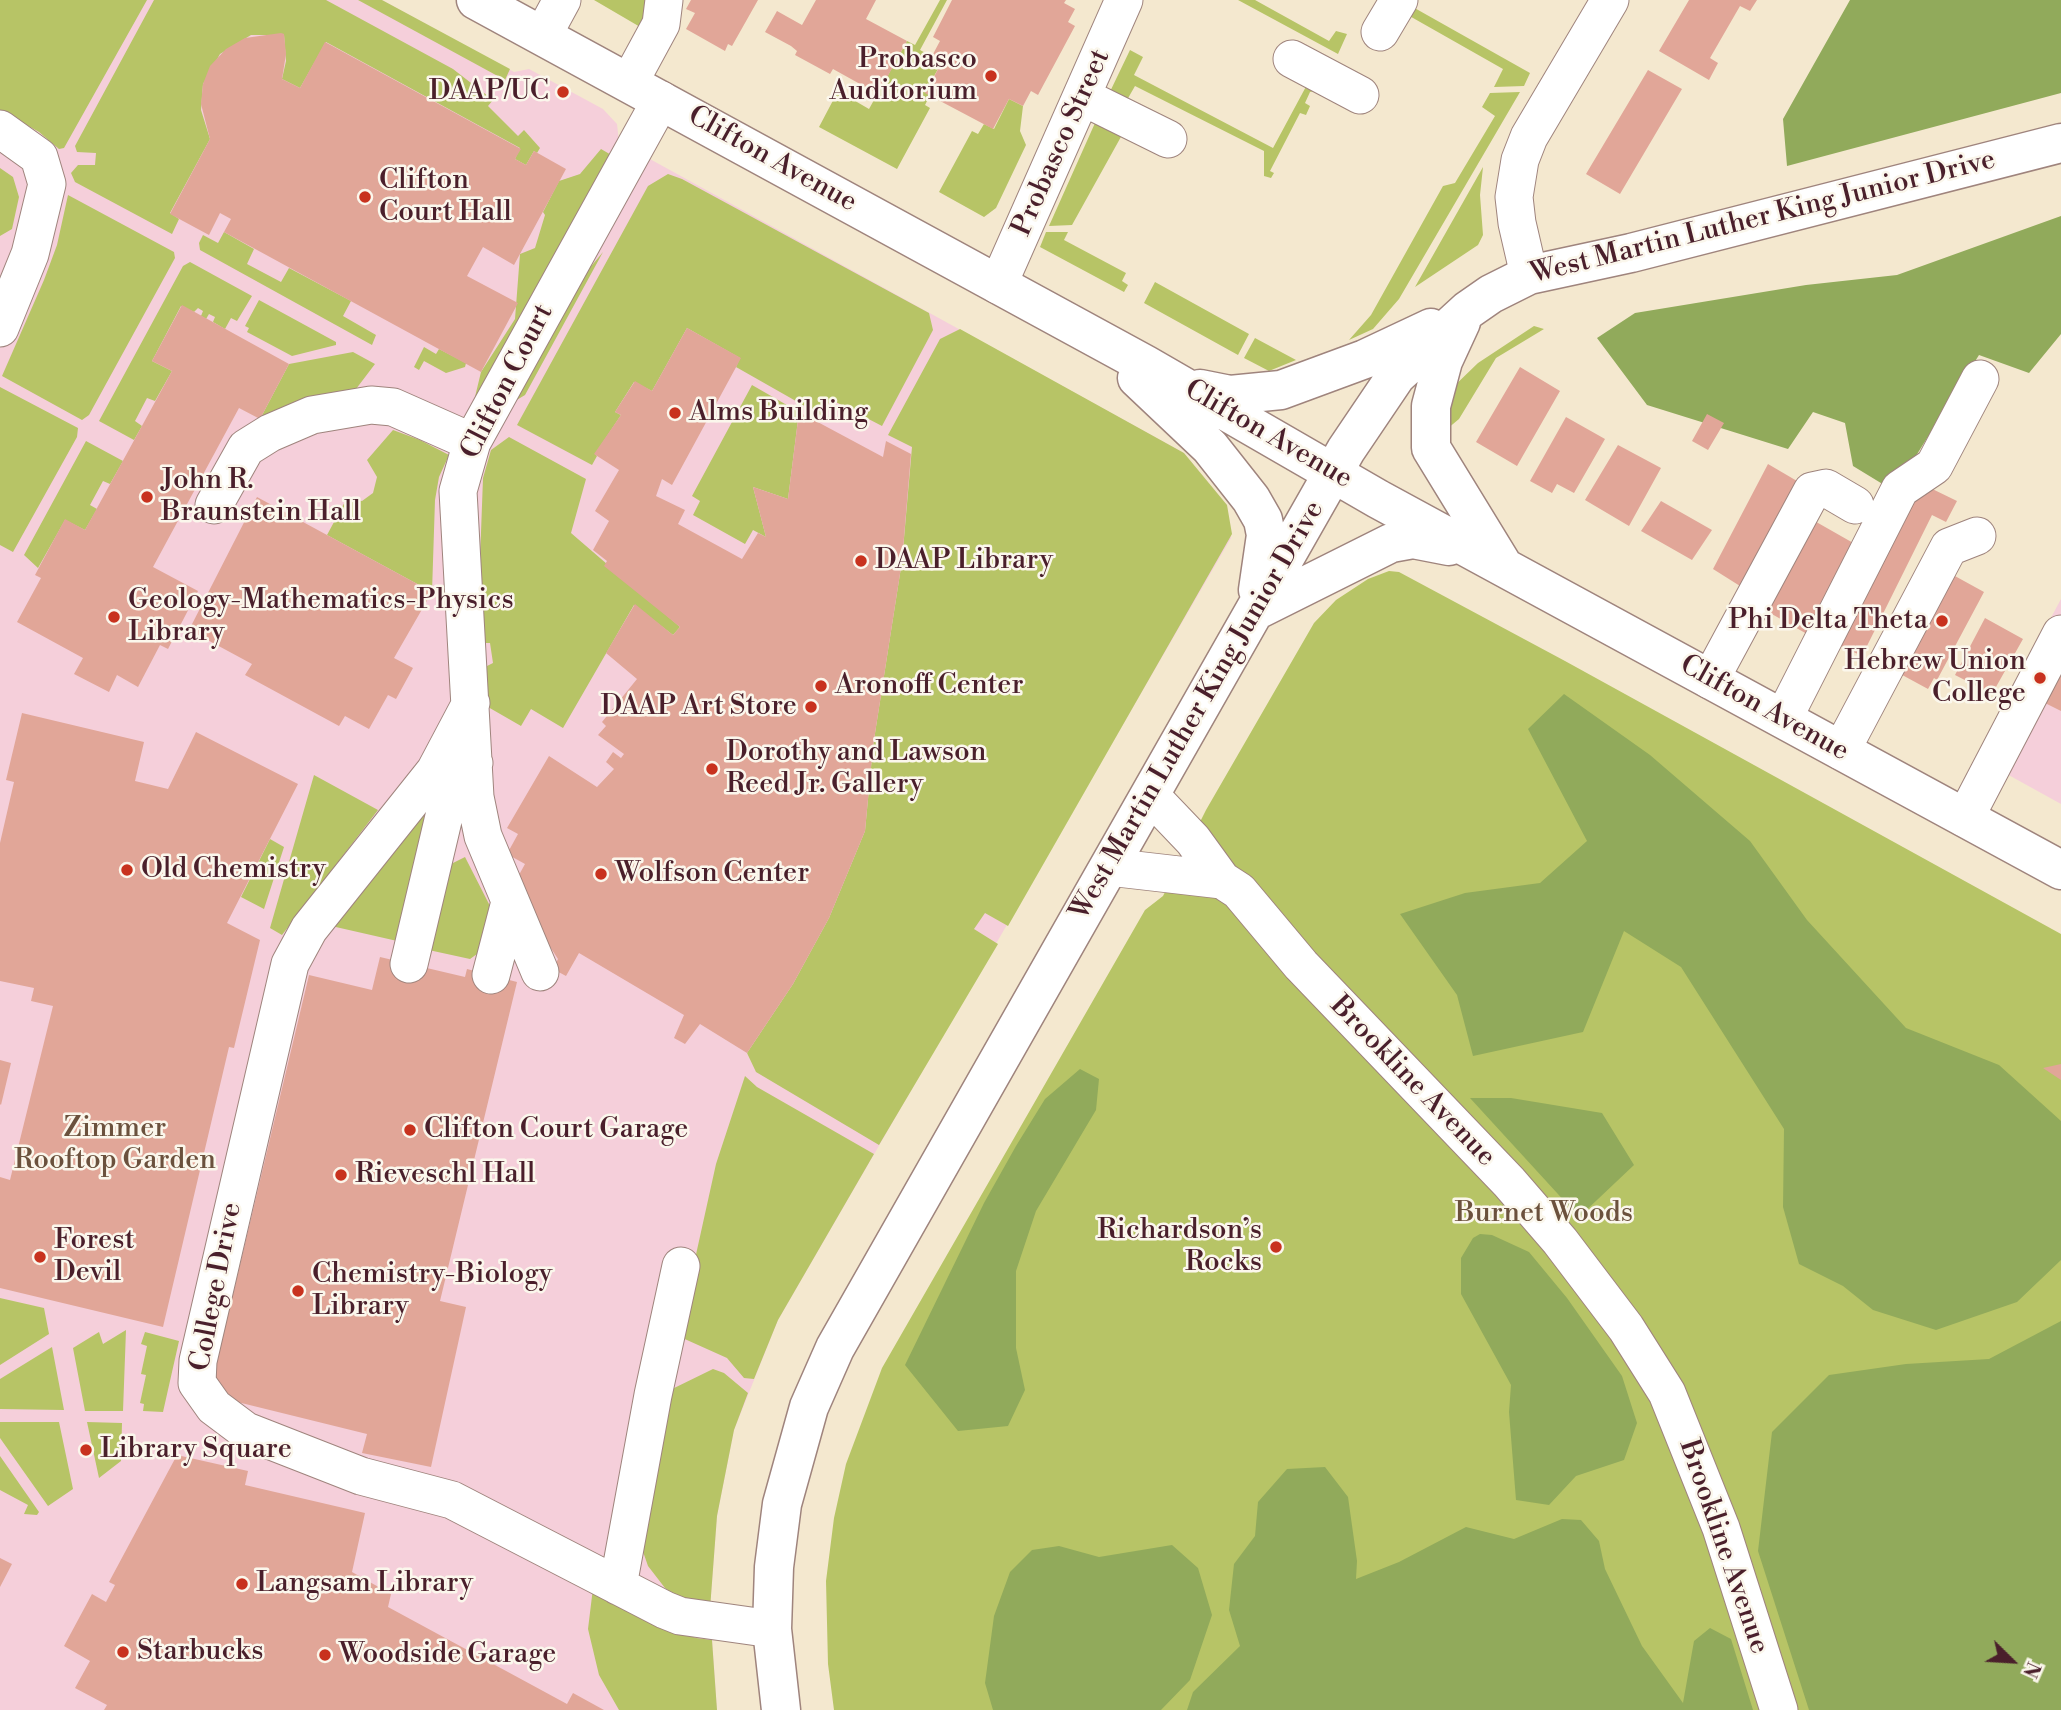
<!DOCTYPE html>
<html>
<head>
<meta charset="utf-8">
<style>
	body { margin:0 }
	#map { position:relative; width:2061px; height:1710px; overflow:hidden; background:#f4e8cf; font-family:"Libre Bodoni",serif }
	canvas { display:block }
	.north { position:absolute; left:1977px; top:1626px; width:70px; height:70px; -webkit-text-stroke:5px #fbf7ec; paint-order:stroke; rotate:114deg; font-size:19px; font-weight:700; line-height:28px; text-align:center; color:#4a1f2b }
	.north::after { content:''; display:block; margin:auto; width:24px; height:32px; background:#4a1f2b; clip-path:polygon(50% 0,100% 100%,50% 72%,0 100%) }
</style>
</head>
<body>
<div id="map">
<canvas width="2061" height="1710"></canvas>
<div class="north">N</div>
</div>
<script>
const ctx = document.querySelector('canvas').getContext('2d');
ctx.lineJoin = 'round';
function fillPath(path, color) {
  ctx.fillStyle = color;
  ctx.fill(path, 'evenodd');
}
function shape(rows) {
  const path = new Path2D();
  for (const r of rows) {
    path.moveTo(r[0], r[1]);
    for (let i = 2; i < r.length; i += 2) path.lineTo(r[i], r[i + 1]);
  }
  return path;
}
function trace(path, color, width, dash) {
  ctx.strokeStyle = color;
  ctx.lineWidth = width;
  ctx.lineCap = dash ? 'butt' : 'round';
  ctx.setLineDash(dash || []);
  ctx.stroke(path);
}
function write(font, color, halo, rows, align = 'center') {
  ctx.font = font + ' "Libre Bodoni",serif';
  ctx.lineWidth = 5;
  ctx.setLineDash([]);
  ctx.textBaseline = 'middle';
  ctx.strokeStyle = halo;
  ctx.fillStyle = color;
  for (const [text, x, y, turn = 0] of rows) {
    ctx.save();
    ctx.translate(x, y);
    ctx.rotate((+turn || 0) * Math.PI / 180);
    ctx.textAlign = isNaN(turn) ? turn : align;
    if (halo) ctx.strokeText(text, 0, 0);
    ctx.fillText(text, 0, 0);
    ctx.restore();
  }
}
fillPath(shape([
	[0,0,382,0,514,72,529,69,603,109,617,124,619,142,1184,453,1227,505,1231,538,778,1320,734,1430,717,1516,710,1609,717,1710,0,1710],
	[2061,599,2061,804,1976,757]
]), '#f5cfda');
fillPath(shape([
	[0,0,147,0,64,148,59,149,39,132,0,110],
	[154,0,326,0,453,69,493,100,488,106,518,136,524,130,540,148,537,153,534,151,526,165,515,159,520,148,326,42,300,88,282,79,286,61,284,35,251,35,220,54,203,84,201,110,210,139,170,213,179,219,172,234,75,182,71,173,78,165,95,165,96,153,77,152,75,146],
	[358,0,382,0,510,69,505,80],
	[594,0,655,0,647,31],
	[940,0,947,0,920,50,942,62,925,92,930,95,925,105,930,108,897,169,819,127,838,91,869,109,907,41,915,45],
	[1238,0,1255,0,1329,41,1336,31,1347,34,1338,54],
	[1411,6,1530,73,1524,86,1494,87,1503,69,1406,14],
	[1130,50,1143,57,1134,75,1273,148,1309,81,1314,91,1310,92,1305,103,1310,106,1306,115,1300,113,1270,171,1274,173,1271,178,1264,176,1264,151,1135,86,1123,107,1106,100],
	[1520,92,1399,299,1373,329,1349,340,1371,315,1443,186,1455,183,1495,116,1482,107,1490,93],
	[1009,99,1023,106,1020,131,1026,145,996,208,984,217,939,192,972,131,978,134,984,124,994,129],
	[1095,123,1122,135,1072,225,1049,226],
	[601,149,613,156,474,401,481,372,515,319,520,254,535,248,545,215,543,212,559,181,580,174],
	[1483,167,1480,195,1483,235,1478,245,1415,287],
	[0,168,13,177,19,197,12,229,0,236],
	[668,174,682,179,929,313,933,330,882,426,830,399,824,417,736,367,740,358,687,328,652,391,634,382,615,412,621,415,595,454,597,456,592,465,517,425,648,186],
	[68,195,174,252,175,258,89,415,82,420,2,376,44,280,57,245],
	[224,232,254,249,247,264,281,282,289,268,351,301,343,316,376,335,372,345,200,250,199,243,203,235,218,243],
	[1046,232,1068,232,1064,240,1126,273,1122,281,1128,285,1124,292,1040,247],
	[603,252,525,395,505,407,563,300],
	[190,262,252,296,237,321,231,318,225,329,213,322,215,317,209,314,206,319,201,316,203,311,198,308,194,312,181,306,152,361,172,371,155,401,147,398,135,421,142,426,134,440,99,421,183,266],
	[1155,282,1249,334,1238,355,1144,303],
	[259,300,336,342,336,345,292,356,247,332,249,328,245,326],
	[1534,326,1544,329,1496,358,1459,419,1447,429,1448,392,1478,363],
	[960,329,1184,453,1227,505,1232,534,1008,926,985,913,974,929,998,944,879,1145,756,1072,747,1053,793,984,829,918,865,831,873,746,902,561,912,447,888,435,940,339],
	[1255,338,1296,360,1269,371,1244,358],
	[424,347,436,354,439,349,466,363,465,367,446,373,424,361,419,370,414,367],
	[353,352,375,364,356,389,260,419,289,364],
	[752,385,799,412,788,499,753,487,766,537,753,530,745,544,693,515,700,501,692,496],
	[0,387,78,428,77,437,13,552,0,545],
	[393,430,420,440,449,455,439,477,435,500,432,592,327,535,347,498,362,501,373,493,377,477,367,460],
	[509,437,586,479,571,533,680,627,673,635,634,605,563,728,531,709,521,726,488,707,483,668,493,663,490,643,481,643,479,587,483,478,491,450],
	[86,441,123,461,110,484,103,481,90,505,97,509,85,530,65,520,38,568,24,555],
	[1389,571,1399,572,1565,661,2061,934,2061,1710,834,1710,828,1664,826,1581,834,1518,846,1464,882,1368,1145,910,1163,896,1206,810,1314,623,1336,600,1368,579],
	[314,775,378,810,282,935,270,928],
	[429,799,406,943,327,925],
	[270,839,284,847,264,909,241,897],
	[465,857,490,906,477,954,470,959,424,949,445,867],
	[745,1076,757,1087,874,1154,778,1320,754,1379,744,1378,727,1358,678,1336,716,1164],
	[0,1298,44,1308,49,1334,0,1365],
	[126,1330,123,1411,85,1411,73,1348,99,1332,103,1344],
	[145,1332,179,1341,163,1412,143,1411,144,1404,140,1403,146,1375,141,1374,147,1346,141,1344],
	[52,1347,64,1410,0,1409,0,1379],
	[713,1369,724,1373,748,1393,734,1430,717,1516,710,1609,685,1603,665,1588,648,1566,640,1543,666,1392],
	[0,1422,59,1422,73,1489,48,1506,0,1438],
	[87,1422,122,1423,121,1461,99,1478],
	[0,1456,39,1512,37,1515,24,1514,28,1505,0,1490],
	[593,1588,670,1628,696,1638,712,1640,717,1710,619,1710,599,1675,588,1629]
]), '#b7c466');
fillPath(shape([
	[1850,0,2061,0,2061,93,1787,166,1783,119],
	[2061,216,2061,334,2029,373,1979,355,1894,491,1853,466,1845,423,1813,412,1788,449,1647,405,1597,338,1635,313,1806,285,1897,275],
	[1564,694,1650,755,1750,841,1807,920,1906,1028,1999,1065,2061,1121,2061,1260,2017,1302,1936,1330,1873,1310,1843,1286,1799,1264,1783,1207,1784,1129,1681,967,1624,931,1583,1032,1473,1056,1457,995,1400,914,1465,893,1540,883,1587,841,1528,729],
	[1080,1069,1099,1079,1096,1110,1036,1211,1016,1271,1016,1348,1025,1390,1008,1426,958,1431,905,1365,984,1203,1016,1146,1045,1099],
	[1470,1098,1511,1098,1602,1113,1634,1165,1579,1217],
	[1480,1234,1492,1235,1529,1252,1567,1298,1622,1376,1637,1423,1624,1460,1576,1476,1549,1505,1516,1500,1509,1412,1511,1385,1461,1294,1461,1258,1473,1238],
	[2061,1321,2061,1710,1809,1710,1758,1551,1772,1432,1829,1375,1906,1364,1989,1359],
	[1325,1467,1348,1497,1357,1561,1356,1579,1399,1562,1466,1527,1514,1539,1562,1519,1581,1520,1599,1541,1605,1569,1642,1646,1683,1703,1694,1641,1710,1628,1731,1639,1753,1710,1187,1710,1193,1692,1240,1646,1229,1610,1234,1564,1255,1536,1258,1502,1287,1469],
	[1172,1545,1198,1568,1212,1615,1190,1680,1161,1710,993,1710,985,1683,994,1616,1010,1572,1032,1550,1059,1546,1099,1557]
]), '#91aa5b');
fillPath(shape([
	[691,0,758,0,732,46,728,44,725,51,686,29,695,13,686,9],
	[816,0,876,0,866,19,907,41,878,94,833,69,830,74,795,55,797,51,791,46,765,32,777,11,802,25],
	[952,0,1066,0,1064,3,1075,9,1068,22,1075,26,1038,95,1031,91,1023,106,1009,99,993,129,925,93,942,62,932,56,940,41,933,37],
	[1689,0,1757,0,1750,11,1740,6,1710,58,1718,63,1709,80,1659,51],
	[281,33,284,34,286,54,282,79,300,88,325,42,521,149,515,159,526,165,534,151,566,169,514,265,483,247,467,276,518,303,481,372,224,232,231,219,220,213,209,235,170,214,210,139,201,104,203,84,210,66,226,49,245,38],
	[1648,70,1682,89,1620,194,1586,174],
	[182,305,289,364,260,419,239,408,153,567,198,591,168,649,160,645,138,687,117,675,109,692,74,674,83,658,17,622,41,578,35,575,65,519,85,530,172,371,152,361],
	[687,328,741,358,672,485,662,479,656,496,685,510,678,524,742,559,758,533,766,537,753,487,788,499,799,412,883,457,886,441,911,454,902,561,873,746,865,831,829,918,793,984,747,1053,700,1024,685,1044,674,1038,684,1015,579,953,566,976,553,969,558,959,532,919,514,884,525,864,507,854,518,834,507,828,549,756,597,787,614,769,606,762,613,752,621,758,624,754,598,735,606,726,602,722,637,679,606,653,635,604,673,635,680,627,604,566,607,561,593,550,609,521,595,511,619,470,594,454,621,415,615,412,635,381,652,391],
	[1520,367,1560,391,1517,466,1476,442],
	[1707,414,1724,423,1708,450,1692,441],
	[1566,417,1605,439,1574,493,1557,484,1552,493,1530,481],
	[1618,445,1661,468,1629,526,1585,500],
	[1768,464,1797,481,1740,586,1713,569],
	[1920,483,1957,501,1946,522,1932,515,1862,656,1839,645],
	[257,497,432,592,394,658,413,668,396,699,388,695,369,729,345,716,339,726,245,675,252,664,189,630],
	[1661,501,1712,530,1692,560,1641,531],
	[1804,515,1855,544,1807,634,1756,605],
	[1944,570,1984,592,1937,680,1934,678,1928,689,1893,670],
	[1985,618,2023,639,1992,694,1955,675],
	[2061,664,2061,711,2037,699],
	[22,713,144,742,135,781,168,789,196,732,298,784,227,923,260,940,234,1048,229,1047,163,1327,0,1288,0,1177,10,1180,53,1006,31,1001,34,988,0,981,0,843,14,782,6,780],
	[380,957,465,977,467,969,517,982,440,1301,466,1307,431,1467,362,1453,367,1434,209,1395,309,975,372,990],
	[0,1060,11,1063,1,1105,0,1104],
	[2061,1064,2061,1080,2043,1068],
	[177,1455,248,1471,245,1485,365,1513,352,1572,391,1594,388,1607,567,1704,573,1693,604,1710,104,1710,107,1705,75,1688,90,1661,64,1646,92,1594,106,1602,115,1585,109,1582],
	[0,1558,12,1564,0,1587]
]), '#e1a698');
const minor = shape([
	[1380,32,1399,0],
	[543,35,562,0],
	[1292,59,1360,95],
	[629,83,661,24,664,0],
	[1083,97,1168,139],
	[0,129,39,157,47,184,30,254,0,328],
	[1529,275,1517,223,1514,197,1520,160,1529,137,1610,0],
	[998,285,1124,0],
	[214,505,246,448,270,433,312,415,371,405,393,407,472,442],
	[1710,680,1812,491,1826,488,1855,505],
	[471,703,435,771,309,929,290,964,198,1361,197,1383,214,1407,246,1431,361,1476,452,1500,665,1610,680,1616,772,1629],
	[1783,719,1900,489,1934,466,1980,379],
	[1841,751,1949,547,1977,536],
	[1150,795,1193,840,1222,880,1239,891,1301,965,1509,1182,1560,1241,1626,1328,1667,1393,1721,1528,1779,1710],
	[1965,818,2061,634],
	[1109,867,1222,880],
	[409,964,445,812,474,763],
	[540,972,483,836,475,797,458,491,472,442,661,100],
	[491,975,510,902],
	[618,1586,653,1395,681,1266]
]);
const major = shape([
	[476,0,1146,365,1378,499,2061,870],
	[1461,322,1443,361,1431,406,1431,448,1502,564],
	[1137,378,1210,447,1251,499,1263,520,1266,535,1258,590],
	[1200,389,1230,395,1281,390,1365,359,1431,328],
	[1255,611,1391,543,1413,539,1449,546],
	[781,1710,772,1629,774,1567,782,1504,809,1407,835,1348,1346,450,1396,376,1468,310,1491,294,1529,275,1631,253,2061,143]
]);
trace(minor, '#9f847d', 39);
trace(major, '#9f847d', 41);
trace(minor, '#fff', 37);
trace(major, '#fff', 38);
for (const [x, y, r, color] of [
	[991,76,7,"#c8321e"],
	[563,92,7,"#c8321e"],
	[365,197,7,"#c8321e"],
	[675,413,7,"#c8321e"],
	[147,497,7,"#c8321e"],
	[861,561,7,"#c8321e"],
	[114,617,7,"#c8321e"],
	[1942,621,7,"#c8321e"],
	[2040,678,7,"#c8321e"],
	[821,686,7,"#c8321e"],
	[811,707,7,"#c8321e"],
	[712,769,7,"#c8321e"],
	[127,870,7,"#c8321e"],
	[601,874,7,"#c8321e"],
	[410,1130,7,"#c8321e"],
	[341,1175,7,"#c8321e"],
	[1276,1247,7,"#c8321e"],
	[40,1257,7,"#c8321e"],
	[298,1291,7,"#c8321e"],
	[86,1450,7,"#c8321e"],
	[242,1584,7,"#c8321e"],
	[123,1652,7,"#c8321e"],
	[325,1655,7,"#c8321e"]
]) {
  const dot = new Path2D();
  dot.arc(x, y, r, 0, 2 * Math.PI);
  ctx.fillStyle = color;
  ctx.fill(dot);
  trace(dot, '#fbf7ec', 2.5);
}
write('28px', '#4a1f2b', '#fbf7ec', [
	["Probasco",977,60,"right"],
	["Auditorium",977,92,"right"],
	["DAAP/UC",549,92,"right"],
	["Clifton",379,181],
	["Court Hall",379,213],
	["Alms Building",689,413],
	["John R.",161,481],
	["Braunstein Hall",161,513],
	["DAAP Library",875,561],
	["Geology-Mathematics-Physics",128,601],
	["Library",128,633],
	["Phi Delta Theta",1928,621,"right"],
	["Hebrew Union",2026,662,"right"],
	["College",2026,694,"right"],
	["Aronoff Center",835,686],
	["DAAP Art Store",797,707,"right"],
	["Dorothy and Lawson",726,753],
	["Reed Jr. Gallery",726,785],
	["Old Chemistry",141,870],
	["Wolfson Center",615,874],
	["Clifton Court Garage",424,1130],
	["Rieveschl Hall",355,1175],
	["Richardson’s",1262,1231,"right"],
	["Rocks",1262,1263,"right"],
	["Forest",54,1241],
	["Devil",54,1273],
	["Chemistry-Biology",312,1275],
	["Library",312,1307],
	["Library Square",100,1450],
	["Langsam Library",256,1584],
	["Starbucks",137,1652],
	["Woodside Garage",339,1655]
], 'left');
write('28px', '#4a1f2b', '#fbf7ec', [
	["Probasco Street",1062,143,-66],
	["Clifton Avenue",772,160,29],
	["West Martin Luther King Junior Drive",1763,218,-14],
	["Clifton Court",508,382,-63],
	["Clifton Avenue",1268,435,30],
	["Clifton Avenue",1764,709,29],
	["West Martin Luther King Junior Drive",1198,711,-60],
	["Brookline Avenue",1412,1082,46],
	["College Drive",217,1287,-79],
	["Brookline Avenue",1723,1547,71]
]);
write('28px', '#6b513d', '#fbf7ec', [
	["Zimmer",115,1129],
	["Rooftop Garden",115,1161],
	["Burnet Woods",1544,1214]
]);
</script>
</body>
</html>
